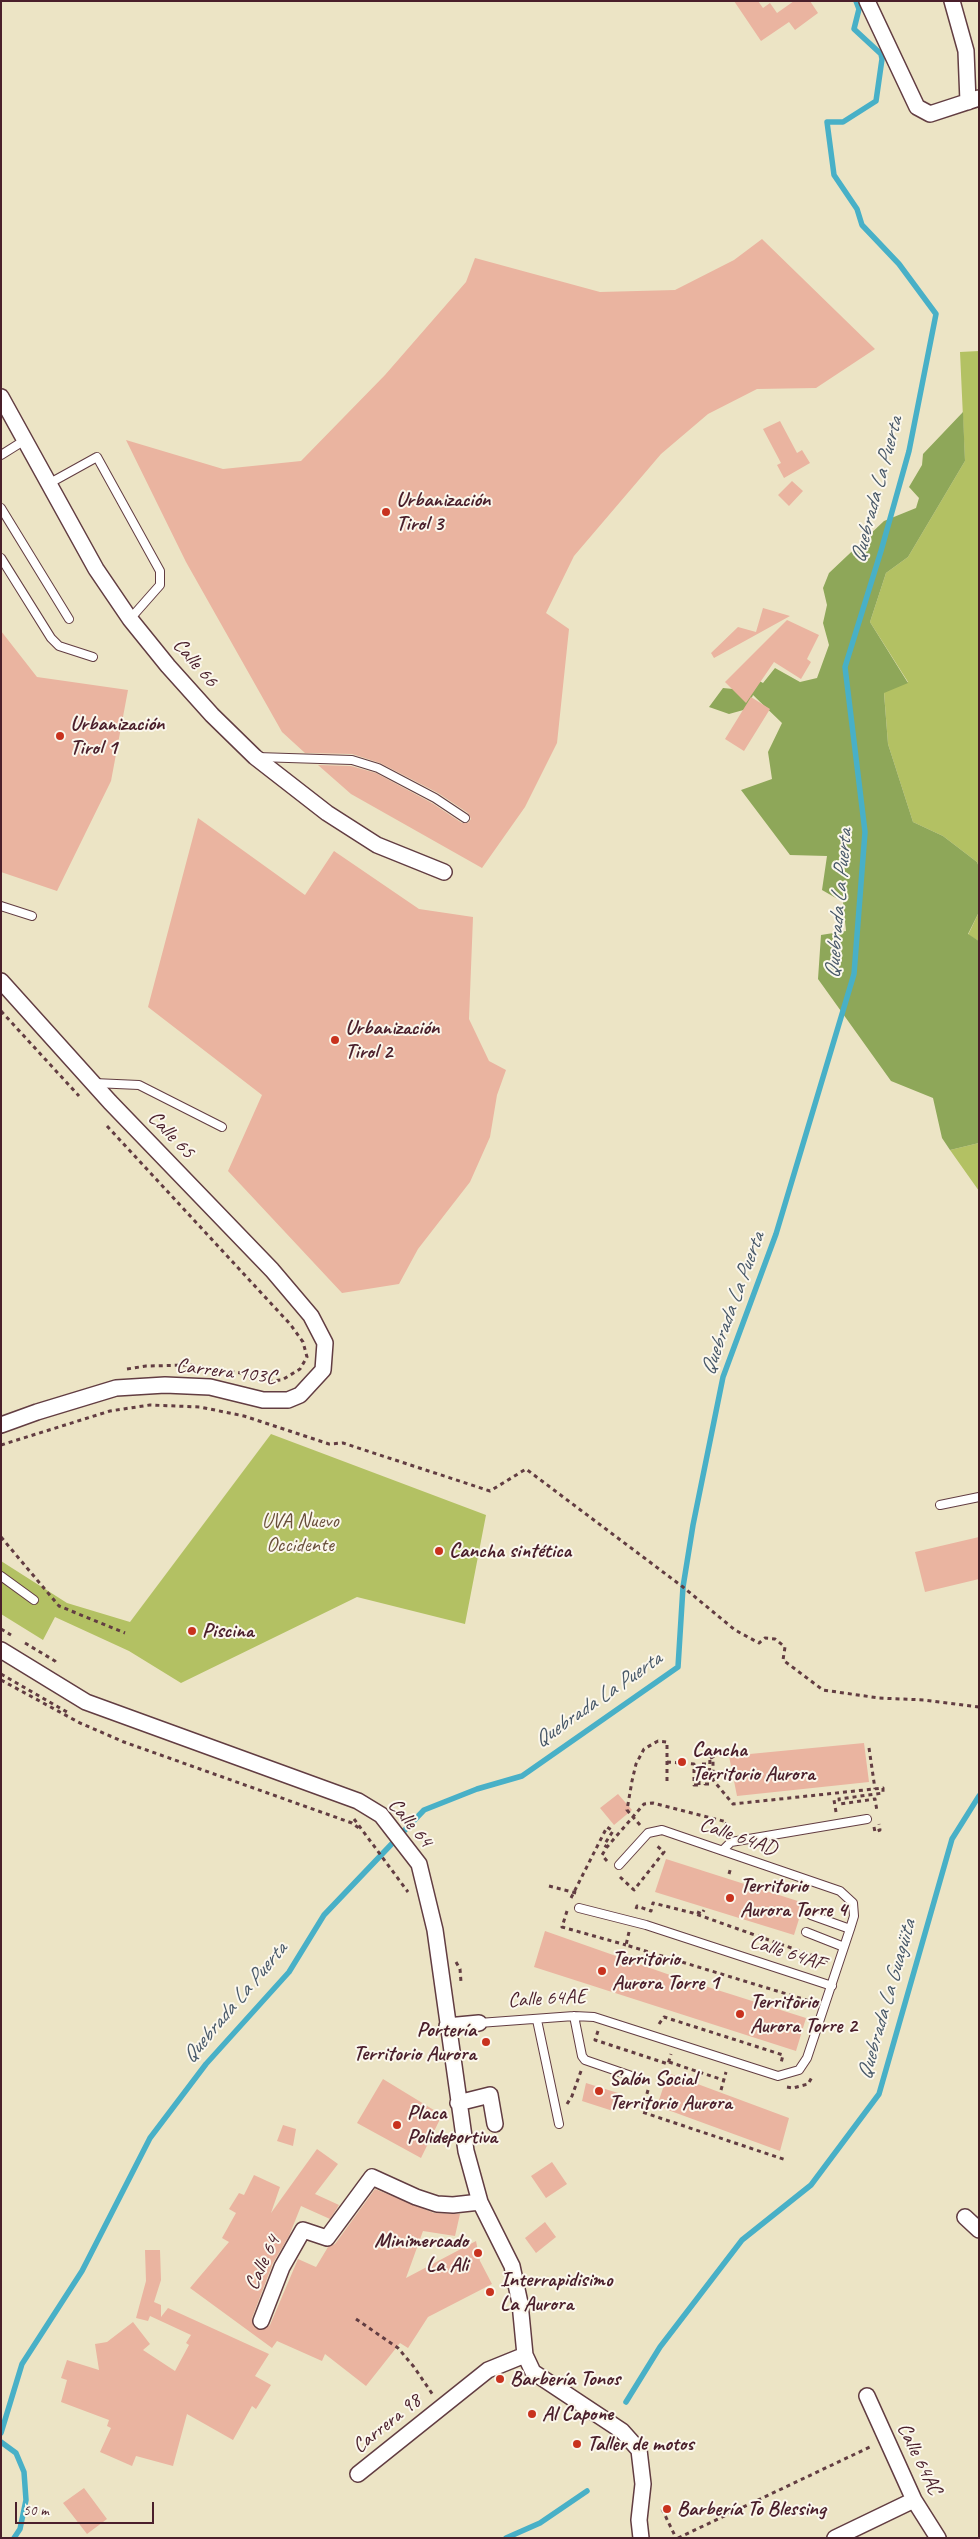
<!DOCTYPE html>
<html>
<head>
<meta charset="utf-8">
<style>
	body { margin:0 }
	#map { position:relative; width:980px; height:2539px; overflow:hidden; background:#ece4c5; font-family:Caveat,sans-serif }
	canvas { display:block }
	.frame { position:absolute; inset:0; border:2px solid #4a1f2b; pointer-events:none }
	.scale { position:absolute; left:15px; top:2502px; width:139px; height:22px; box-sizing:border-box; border:2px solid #4a1f2b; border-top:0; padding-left:6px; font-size:15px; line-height:18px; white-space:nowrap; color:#4a1f2b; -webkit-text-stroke:4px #fbf7ec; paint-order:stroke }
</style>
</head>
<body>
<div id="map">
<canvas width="980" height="2539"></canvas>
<div class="frame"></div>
<div class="scale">50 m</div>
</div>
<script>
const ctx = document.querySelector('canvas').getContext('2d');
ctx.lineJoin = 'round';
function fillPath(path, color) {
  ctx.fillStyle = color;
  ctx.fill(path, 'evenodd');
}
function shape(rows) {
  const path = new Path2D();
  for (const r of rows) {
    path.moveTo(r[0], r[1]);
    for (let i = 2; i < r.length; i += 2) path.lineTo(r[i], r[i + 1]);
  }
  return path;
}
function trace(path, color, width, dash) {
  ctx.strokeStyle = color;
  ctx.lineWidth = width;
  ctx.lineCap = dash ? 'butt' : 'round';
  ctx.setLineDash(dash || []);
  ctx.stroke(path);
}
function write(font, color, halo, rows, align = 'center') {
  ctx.font = font + ' Caveat,sans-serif';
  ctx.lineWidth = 4;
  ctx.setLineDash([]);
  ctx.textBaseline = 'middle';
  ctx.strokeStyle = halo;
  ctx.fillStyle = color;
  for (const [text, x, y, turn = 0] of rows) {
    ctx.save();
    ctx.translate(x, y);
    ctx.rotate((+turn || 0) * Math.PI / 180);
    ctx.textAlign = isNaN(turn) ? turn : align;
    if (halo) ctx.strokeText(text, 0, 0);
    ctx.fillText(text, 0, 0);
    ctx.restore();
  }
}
fillPath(shape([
	[979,351,979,867,977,862,943,836,913,822,888,744,884,692,908,682,870,622,886,573,908,557,965,461,960,352],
	[979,912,979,941,968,935],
	[979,1143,979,1191,950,1150],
	[271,1434,486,1515,465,1624,357,1597,181,1683,129,1651,55,1617,43,1640,1,1614,1,1561,67,1603,130,1622]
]), '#b3c163');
fillPath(shape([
	[963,412,965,461,908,557,886,573,870,622,908,683,884,693,888,744,913,822,943,836,977,862,979,867,979,912,968,934,979,941,979,1143,950,1150,942,1138,933,1098,891,1081,818,979,821,935,846,931,843,902,822,890,827,856,790,855,741,790,772,779,768,752,782,723,753,695,747,709,729,714,709,707,723,688,743,690,752,677,763,683,775,668,800,682,817,678,829,645,823,623,827,605,823,588,829,573,884,521,916,508,919,498,909,487,922,465,923,454]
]), '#8ea759');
trace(shape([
	[626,2402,660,2347,742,2240,811,2185,879,2094,952,1839,979,1796],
	[1,2433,22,2364,82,2271,150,2138,206,2064,289,1972,324,1915,424,1810,477,1789,522,1776,678,1667,683,1587,693,1525,723,1377,776,1234,854,974,865,832,845,667,881,551,909,451,936,314,899,264,862,225,857,209,834,175,827,122,843,122,876,101,882,59,881,54,854,29,859,9,856,1],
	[1,2442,16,2453,24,2472,26,2500,20,2529,14,2538],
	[506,2538,540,2523,587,2491]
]), '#48b0c7', 5.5);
fillPath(shape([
	[734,1,758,1,763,8,770,3,777,13,794,1,810,1,818,13,795,30,789,22,761,41],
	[762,239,875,349,816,388,757,389,708,414,661,454,574,556,546,613,569,629,557,743,525,807,482,868,351,794,318,765,351,766,376,773,432,803,462,823,468,823,471,819,468,813,438,793,380,763,352,754,305,753,282,732,186,562,126,440,223,469,301,461,385,375,466,282,475,258,600,292,675,290,734,260],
	[780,421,797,453,802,450,810,463,784,478,777,465,781,463,763,429],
	[792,481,803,491,789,506,778,495],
	[763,608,790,616,714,658,711,653,738,627,756,632],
	[787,620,819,635,807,659,811,662,801,679,774,662,746,703,725,682],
	[1,631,37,677,128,690,111,781,57,891,1,872],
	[751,697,770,709,744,751,725,739],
	[198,818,305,895,334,851,419,909,473,917,469,1019,489,1061,506,1070,497,1095,490,1137,470,1182,418,1249,399,1284,342,1293,228,1171,262,1095,148,1007],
	[979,1537,979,1579,925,1592,915,1552],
	[864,1743,869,1782,737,1796,729,1756],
	[618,1794,632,1810,614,1825,600,1808],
	[666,1859,804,1903,794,1935,655,1892],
	[545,1931,670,1975,806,2018,796,2051,534,1967],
	[668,2073,789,2118,780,2151,657,2106],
	[383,2079,442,2115,421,2158,357,2123],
	[586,2083,618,2093,613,2111,582,2101],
	[283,2125,296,2129,293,2146,277,2141],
	[317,2149,338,2164,315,2194,339,2205,330,2219,301,2206,289,2236,273,2263,252,2318,254,2327,262,2330,270,2325,298,2259,316,2267,328,2247,335,2244,375,2189,434,2213,460,2214,455,2236,423,2231,406,2278,476,2241,480,2261,492,2284,428,2317,408,2348,400,2343,366,2386,325,2354,322,2361,277,2341,272,2348,190,2288,229,2242,222,2238,236,2213,229,2209,239,2193,244,2195,254,2175,280,2187,271,2213],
	[552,2162,567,2184,546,2198,531,2176],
	[545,2222,556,2237,536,2253,525,2238],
	[145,2250,160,2250,161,2280,154,2302,161,2305,161,2317,168,2308,269,2354,255,2376,271,2385,256,2409,252,2406,233,2440,187,2414,173,2466,136,2456,132,2466,100,2452,111,2428,107,2426,109,2420,61,2402,67,2380,61,2378,67,2360,99,2370,95,2344,107,2342,133,2322,150,2344,143,2350,175,2371,189,2345,186,2343,191,2335,150,2316,148,2321,136,2318,146,2281],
	[84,2488,107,2519,87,2534,63,2503]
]), '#eab4a0');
const lane = shape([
	[1,455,25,440],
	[50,483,97,457,160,571,160,585,130,619],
	[1,508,69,619],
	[1,558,51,638,59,646,93,657],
	[257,757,352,760,378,768,435,798,465,818],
	[1,906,32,916],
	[94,1083,139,1085,222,1127],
	[940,1505,979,1497],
	[1,1576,34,1600],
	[723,1850,731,1842,867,1819],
	[579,1908,646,1925,832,1986],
	[811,1915,850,1929],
	[806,1932,844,1947],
	[574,2016,582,2056,585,2060,643,2080],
	[537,2020,559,2124],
	[479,2023,574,2016,594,2017,778,2076,799,2070,807,2058,850,1929,854,1916,853,1903,840,1891,662,1830,648,1833,619,1865]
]);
const street = shape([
	[867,1,917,107,930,114,979,98],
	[952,1,966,51,968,102],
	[1,397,96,569,130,619,168,666,212,715,255,757,327,813,377,845,444,872],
	[1,981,110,1102,272,1270,311,1316,325,1343,323,1370,300,1395,288,1400,263,1400,210,1387,165,1385,116,1388,37,1412,1,1425],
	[1,1650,86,1702,358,1801,381,1815,419,1864,435,1930,466,2151,480,2202,512,2266,520,2303,525,2355,533,2372,622,2431,639,2450,643,2484,639,2520,641,2538],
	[447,2026,479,2023],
	[458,2103,490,2095,495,2124],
	[965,2217,979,2230],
	[261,2321,282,2267,303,2230,327,2238,372,2177,416,2197,437,2204,453,2205,480,2202],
	[867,2396,914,2500,938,2538],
	[358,2474,488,2370,525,2355],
	[835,2538,914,2500]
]);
trace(lane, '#623d42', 10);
trace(street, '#623d42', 18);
trace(shape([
	[1,1011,79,1096],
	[107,1126,290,1324,303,1342,307,1357,300,1369,282,1380,268,1381,253,1375,251,1381],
	[127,1369,146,1366,191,1365,253,1375],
	[1,1445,110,1411,150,1405,200,1407,244,1416,329,1444,343,1443,490,1491,526,1469,683,1587,735,1630,759,1643,765,1638,775,1639,785,1647,783,1660,823,1690,879,1698,924,1700,979,1707],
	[1,1537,59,1606,125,1633],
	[1,1629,11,1635],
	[25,1643,55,1661,57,1664],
	[1,1674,67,1712],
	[1,1680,80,1723,124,1742,352,1823,360,1829],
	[869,1748,875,1789],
	[710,1758,713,1757,713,1780,733,1804,883,1788,883,1793,839,1799,840,1804,875,1799,877,1811],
	[667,1762,694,1764,694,1785,699,1785],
	[699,1785,699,1764,706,1764,705,1784,709,1784,710,1758],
	[836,1812,834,1800,839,1799],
	[354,1819,408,1892],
	[640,1825,627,1810,632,1781,636,1764,644,1749,658,1741,667,1742,667,1781],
	[874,1827,875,1832,880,1830,879,1824],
	[607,1861,602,1855,607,1847,644,1804,653,1803,727,1822,723,1831],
	[729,1874,731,1867],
	[620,1877,634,1890,664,1852,656,1845],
	[549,1886,580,1894],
	[776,1892,779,1882],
	[571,1898,607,1827,613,1831,604,1845,607,1847],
	[636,1909,637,1906,651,1911,653,1903,693,1913,828,1961],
	[567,1911,562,1927,626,1945],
	[697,1912,702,1914,704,1910],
	[629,1932,626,1945,813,2002],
	[456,1962,460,1969,461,1982],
	[659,2024,664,2017,783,2055,781,2063],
	[598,2031,595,2040,668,2064,671,2054],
	[669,2062,723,2080],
	[787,2087,793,2088,808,2084,812,2077],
	[648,2090,642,2112,786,2160],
	[721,2090,726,2072],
	[567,2104,572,2096,581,2071],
	[356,2319,398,2348,414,2367,433,2395],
	[662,2509,676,2538],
	[678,2538,872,2446]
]), '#623d42', 3, [4, 4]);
trace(lane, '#fff', 8);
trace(street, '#fff', 15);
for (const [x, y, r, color] of [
	[386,512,5,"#c8321e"],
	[60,736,5,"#c8321e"],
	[335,1040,5,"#c8321e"],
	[439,1551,5,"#c8321e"],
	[192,1631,5,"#c8321e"],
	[682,1762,5,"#c8321e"],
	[730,1898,5,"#c8321e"],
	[602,1971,5,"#c8321e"],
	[740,2014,5,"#c8321e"],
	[486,2042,5,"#c8321e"],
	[599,2091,5,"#c8321e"],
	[397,2125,5,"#c8321e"],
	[478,2253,5,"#c8321e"],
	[490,2292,5,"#c8321e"],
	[500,2379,5,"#c8321e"],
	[532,2414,5,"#c8321e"],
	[577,2444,5,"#c8321e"],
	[667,2509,5,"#c8321e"]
]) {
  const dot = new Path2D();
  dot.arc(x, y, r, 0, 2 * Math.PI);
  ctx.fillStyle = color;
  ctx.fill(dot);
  trace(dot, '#fbf7ec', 2);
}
write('bold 21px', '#4a1f2b', '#fbf7ec', [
	["Urbanización",396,500],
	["Tirol 3",396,524],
	["Urbanización",70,724],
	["Tirol 1",70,748],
	["Urbanización",345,1028],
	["Tirol 2",345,1052],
	["Cancha sintética",449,1551],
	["Piscina",202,1631],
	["Cancha",692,1750],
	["Territorio Aurora",692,1774],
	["Territorio",740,1886],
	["Aurora Torre 4",740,1910],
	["Territorio",612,1959],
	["Aurora Torre 1",612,1983],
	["Territorio",750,2002],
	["Aurora Torre 2",750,2026],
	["Portería",476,2030,"right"],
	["Territorio Aurora",476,2054,"right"],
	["Salón Social",609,2079],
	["Territorio Aurora",609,2103],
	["Placa",407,2113],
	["Polideportiva",407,2137],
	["Minimercado",468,2241,"right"],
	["La Ali",468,2265,"right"],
	["Interrapidisimo",500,2280],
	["La Aurora",500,2304],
	["Barbería Tonos",510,2379],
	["Al Capone",542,2414],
	["Taller de motos",587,2444],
	["Barbería To Blessing",677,2509]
], 'left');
write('21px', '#4a1f2b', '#fbf7ec', [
	["Calle 66",195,663,49],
	["Calle 65",171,1135,46],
	["Carrera 103C",226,1372,7],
	["Calle 64",410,1823,50],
	["Calle 64AD",738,1837,19],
	["Calle 64AF",787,1953,18],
	["Calle 64AE",547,1999,-3],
	["Calle 64",263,2263,-65],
	["Carrera 98",387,2424,-39],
	["Calle 64AC",919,2459,64]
]);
write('21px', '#6a503c', '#fbf7ec', [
	["UVA Nuevo",300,1521],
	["Occidente",300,1545]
]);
write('italic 22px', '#495969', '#fbf7ec', [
	["Quebrada La Puerta",877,490,-75],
	["Quebrada La Puerta",839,904,-85],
	["Quebrada La Puerta",733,1304,-70],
	["Quebrada La Puerta",598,1700,-35],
	["Quebrada La Guagüita",887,2000,-74],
	["Quebrada La Puerta",235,2003,-50]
]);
</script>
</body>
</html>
